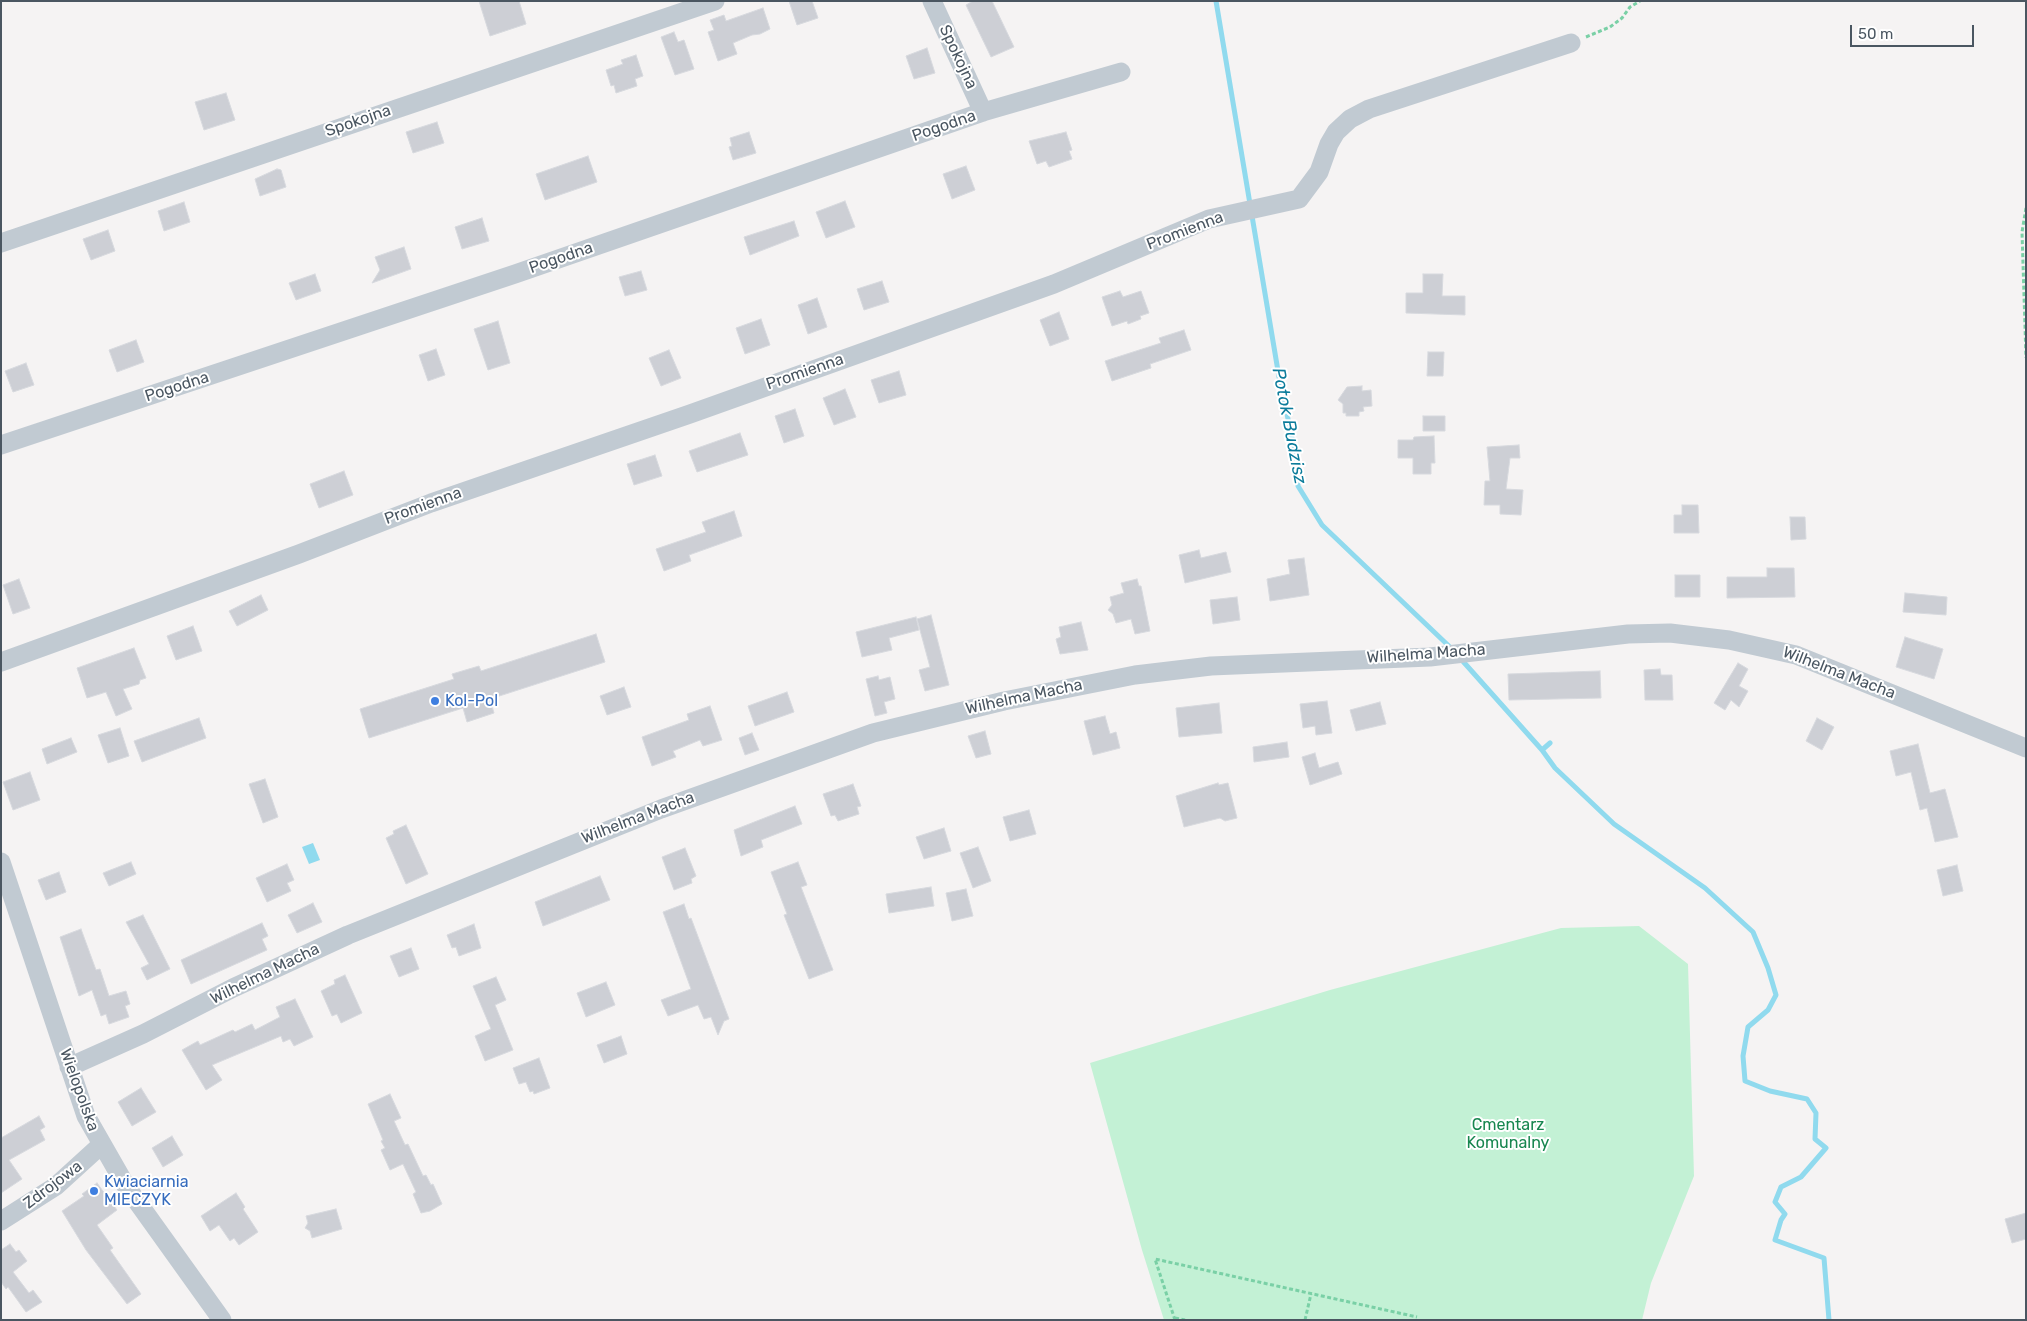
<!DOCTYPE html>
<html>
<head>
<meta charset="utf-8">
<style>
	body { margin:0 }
	#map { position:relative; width:2027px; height:1321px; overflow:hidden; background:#f5f3f3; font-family:Rubik,sans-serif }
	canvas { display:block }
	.frame { position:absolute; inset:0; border:2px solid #4a5661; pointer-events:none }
	.scale { position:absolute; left:1850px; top:25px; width:124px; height:22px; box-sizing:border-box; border:2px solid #4a5661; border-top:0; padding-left:6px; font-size:15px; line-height:18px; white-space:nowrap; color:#4a5661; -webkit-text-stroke:4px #fff; paint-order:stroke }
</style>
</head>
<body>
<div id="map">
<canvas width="2027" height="1321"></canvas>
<div class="frame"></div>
<div class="scale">50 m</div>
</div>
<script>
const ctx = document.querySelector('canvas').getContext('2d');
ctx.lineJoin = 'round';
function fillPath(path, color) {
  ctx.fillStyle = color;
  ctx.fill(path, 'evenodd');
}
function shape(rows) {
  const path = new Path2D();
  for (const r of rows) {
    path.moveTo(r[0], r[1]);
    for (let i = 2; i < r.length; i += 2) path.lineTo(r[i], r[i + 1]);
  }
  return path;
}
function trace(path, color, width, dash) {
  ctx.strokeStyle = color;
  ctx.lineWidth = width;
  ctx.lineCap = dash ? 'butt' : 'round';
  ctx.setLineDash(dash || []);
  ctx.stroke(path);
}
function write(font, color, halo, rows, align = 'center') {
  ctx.font = font + ' Rubik,sans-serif';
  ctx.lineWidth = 4;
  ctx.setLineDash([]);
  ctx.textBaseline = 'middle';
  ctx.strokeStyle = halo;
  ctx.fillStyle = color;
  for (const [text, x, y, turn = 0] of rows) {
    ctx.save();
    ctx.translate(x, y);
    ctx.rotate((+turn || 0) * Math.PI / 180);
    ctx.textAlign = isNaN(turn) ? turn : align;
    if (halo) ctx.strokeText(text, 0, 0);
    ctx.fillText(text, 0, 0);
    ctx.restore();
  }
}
fillPath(shape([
	[1639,926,1688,964,1694,1176,1651,1283,1642,1320,1164,1320,1142,1250,1090,1063,1330,990,1561,928]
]), '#c3f1d5');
fillPath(shape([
	[313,843,320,860,309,864,302,847]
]), '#90daee');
trace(shape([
	[1216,1,1279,377,1297,461,1298,486,1322,525,1453,650],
	[1460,658,1542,750,1550,743],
	[1542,750,1555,768,1614,824,1705,888,1753,932,1768,968,1776,995,1768,1010,1748,1027,1743,1056,1745,1081,1770,1091,1807,1099,1816,1113,1815,1139,1826,1148,1801,1177,1781,1187,1775,1202,1785,1214,1781,1220,1775,1240,1824,1258,1829,1320]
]), '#90daee', 5);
const building = shape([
	[479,1,519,1,526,24,490,36,479,1],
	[789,1,812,1,818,18,797,25,789,1],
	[973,1,992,1,1014,47,991,57,966,5,973,1],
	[763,8,770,29,760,34,752,35,733,43,737,54,718,61,708,32,714,30,710,20,724,15,726,21,763,8],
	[674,32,678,42,684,40,694,69,675,75,661,37,674,32],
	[927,48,935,73,914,79,906,56,927,48],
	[636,55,643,76,635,79,637,86,616,93,614,85,611,86,606,70,623,64,621,60,636,55],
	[226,93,235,120,204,130,195,102,226,93],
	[437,122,444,143,413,153,406,132,437,122],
	[749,132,756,153,733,160,729,147,732,146,730,138,749,132],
	[1066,132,1072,150,1069,151,1072,159,1049,167,1046,161,1037,164,1029,141,1066,132],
	[588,156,597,182,545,200,536,174,588,156],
	[966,166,975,190,952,199,943,174,966,166],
	[277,169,281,170,286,187,260,196,255,179,277,169],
	[845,201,855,227,826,238,816,212,845,201],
	[184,202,190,222,164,231,158,211,184,202],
	[482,218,489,241,462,249,455,227,482,218],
	[794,221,799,236,750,255,744,237,794,221],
	[108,230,115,251,91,260,83,239,108,230],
	[404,247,411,269,372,283,380,270,375,257,404,247],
	[641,271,647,290,625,296,619,277,641,271],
	[315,274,321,291,296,300,289,283,315,274],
	[1423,274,1443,274,1442,296,1465,296,1465,315,1406,313,1406,293,1423,293,1423,274],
	[882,281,889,302,864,310,857,289,882,281],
	[1120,291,1123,297,1141,291,1149,313,1140,316,1141,319,1128,324,1127,321,1112,326,1102,297,1120,291],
	[817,298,827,327,808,334,798,305,817,298],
	[1059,312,1069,339,1050,346,1040,320,1059,312],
	[761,319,770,345,745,354,736,328,761,319],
	[498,321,510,363,488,370,474,329,498,321],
	[1184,330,1191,350,1150,364,1151,368,1112,381,1105,361,1161,343,1159,338,1184,330],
	[136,340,144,362,117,372,109,350,136,340],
	[436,349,445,375,428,381,419,355,436,349],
	[669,350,681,378,661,386,649,358,669,350],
	[1428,352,1444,352,1443,376,1427,376,1428,352],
	[26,363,34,385,13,392,5,371,26,363],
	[899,371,906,395,879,403,871,380,899,371],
	[1362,386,1362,391,1371,390,1372,406,1363,407,1364,411,1359,412,1359,416,1346,416,1346,413,1343,413,1343,404,1338,400,1347,387,1362,386],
	[845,389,856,417,834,425,823,398,845,389],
	[795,409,804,436,784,443,775,416,795,409],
	[1423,416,1445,416,1445,431,1423,431,1423,416],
	[740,433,748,455,697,472,689,451,740,433],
	[1434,436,1435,463,1431,463,1431,474,1413,474,1413,458,1398,458,1398,440,1413,440,1414,437,1434,436],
	[1519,445,1520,458,1510,458,1506,489,1523,490,1521,515,1500,514,1500,505,1484,505,1485,481,1490,481,1487,447,1519,445],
	[655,455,662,476,634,485,627,464,655,455],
	[344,471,353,495,319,508,310,484,344,471],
	[1682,505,1698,505,1699,533,1674,533,1674,515,1682,515,1682,505],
	[734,511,742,536,689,555,691,561,664,571,656,549,706,532,702,522,734,511],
	[1790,517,1805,517,1806,539,1791,540,1790,517],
	[1199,550,1201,558,1226,552,1231,572,1185,583,1179,555,1199,550],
	[1304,558,1309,595,1270,601,1267,579,1290,574,1288,560,1304,558],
	[1767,568,1794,568,1795,597,1727,598,1727,577,1767,577,1767,568],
	[1675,575,1700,575,1700,597,1675,597,1675,575],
	[19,579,30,608,13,614,3,585,19,579],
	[1137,579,1139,586,1141,586,1150,631,1135,634,1131,619,1116,623,1113,614,1108,610,1112,605,1110,597,1124,593,1121,583,1137,579],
	[1905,593,1947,597,1946,615,1903,612,1905,593],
	[261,595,268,610,237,626,229,611,261,595],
	[1237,597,1240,620,1213,624,1210,600,1237,597],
	[931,615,949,685,925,691,919,670,930,667,917,619,931,615],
	[916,617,919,630,889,638,892,650,862,657,856,632,916,617],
	[1081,622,1088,650,1060,654,1056,639,1061,637,1059,627,1081,622],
	[193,626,202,651,176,660,167,636,193,626],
	[596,634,605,662,490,699,494,713,467,722,463,708,369,738,360,709,454,679,452,674,479,666,481,671,596,634],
	[1905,637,1943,649,1934,679,1896,667,1905,637],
	[134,648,146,678,140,680,139,684,123,689,132,709,116,716,106,692,87,698,77,668,134,648],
	[1738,663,1748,669,1739,686,1748,691,1739,707,1731,700,1725,710,1714,703,1738,663],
	[1660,669,1661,675,1672,675,1673,700,1645,700,1644,670,1660,669],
	[1600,671,1601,698,1509,700,1508,674,1600,671],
	[878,676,879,680,890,677,895,699,884,702,887,713,875,716,866,679,878,676],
	[624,687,631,707,607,715,600,696,624,687],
	[787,692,794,712,755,726,748,706,787,692],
	[1327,701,1332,733,1316,735,1315,726,1303,728,1300,704,1327,701],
	[1380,702,1386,724,1356,731,1350,710,1380,702],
	[1219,703,1222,733,1179,737,1176,708,1219,703],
	[710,706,722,740,703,746,700,740,673,751,676,757,652,766,642,737,689,720,687,714,710,706],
	[1105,716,1110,734,1116,732,1120,748,1093,755,1084,721,1105,716],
	[199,718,206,738,142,762,134,741,199,718],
	[1817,718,1834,727,1822,750,1806,741,1817,718],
	[120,728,129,756,108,763,98,735,120,728],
	[985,731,991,754,976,758,968,736,985,731],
	[752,733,759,750,745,755,739,738,752,733],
	[71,738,77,752,47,764,42,749,71,738],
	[1287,742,1289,757,1254,762,1253,747,1287,742],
	[1918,744,1930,793,1945,789,1958,837,1935,842,1927,808,1920,810,1911,772,1896,776,1890,751,1918,744],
	[1315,753,1319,768,1338,762,1342,774,1310,785,1302,757,1315,753],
	[30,772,40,800,13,810,3,782,30,772],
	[265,779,278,817,263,823,249,784,265,779],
	[1218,783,1219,785,1228,783,1237,818,1225,821,1220,818,1184,827,1176,796,1218,783],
	[853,784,861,806,857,807,859,814,838,821,835,815,831,816,823,794,853,784],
	[795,806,802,824,761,840,763,847,741,856,734,830,795,806],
	[1029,810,1036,834,1010,841,1003,817,1029,810],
	[406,825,428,874,406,884,386,838,394,834,393,831,406,825],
	[944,828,951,851,924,859,916,837,944,828],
	[978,847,991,881,973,888,960,853,978,847],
	[685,848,696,876,691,879,692,883,674,890,662,857,685,848],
	[131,862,136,874,109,886,103,873,131,862],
	[798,862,807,885,801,887,833,970,809,979,784,915,787,914,771,872,798,862],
	[287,864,294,880,287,883,291,891,267,902,256,878,287,864],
	[1957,865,1963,891,1943,896,1937,870,1957,865],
	[59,872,66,892,46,900,38,880,59,872],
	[600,876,610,900,543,926,535,902,600,876],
	[931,887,934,906,889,913,886,894,931,887],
	[966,889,973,916,952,921,946,893,966,889],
	[313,903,322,922,297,933,288,915,313,903],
	[684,904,689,919,691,918,729,1019,724,1021,718,1035,711,1017,704,1019,698,1005,668,1016,661,1000,691,989,663,912,684,904],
	[143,915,170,969,147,980,141,968,149,964,126,922,143,915],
	[262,923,268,936,262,939,267,950,191,984,181,960,262,923],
	[474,924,481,948,459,956,456,947,452,948,447,935,474,924],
	[81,929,96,970,100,969,109,996,126,991,130,1004,125,1006,129,1017,109,1024,106,1014,101,1016,92,990,79,996,60,937,81,929],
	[411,948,419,969,399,977,390,956,411,948],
	[345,975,362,1013,341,1023,337,1014,332,1016,321,991,335,984,334,980,345,975],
	[496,977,506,1000,495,1005,513,1050,485,1061,475,1036,491,1029,473,986,496,977],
	[606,982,615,1005,586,1017,577,993,606,982],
	[295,999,313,1037,294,1046,290,1039,283,1042,281,1036,212,1065,222,1080,206,1090,182,1050,198,1041,200,1045,233,1030,235,1032,252,1024,255,1030,280,1017,276,1007,295,999],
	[621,1036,627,1054,604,1063,597,1045,621,1036],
	[539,1058,550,1088,534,1094,533,1091,530,1092,526,1082,519,1084,513,1068,539,1058],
	[141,1088,156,1112,132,1126,118,1102,141,1088],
	[390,1094,401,1118,394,1121,405,1145,408,1144,423,1176,426,1175,431,1185,433,1184,442,1204,430,1211,421,1213,413,1194,416,1192,403,1164,390,1170,381,1150,385,1148,381,1141,383,1140,368,1104,390,1094],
	[39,1116,45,1127,40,1130,45,1140,9,1160,22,1179,1,1193,1,1138,39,1116],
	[172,1136,183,1155,163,1167,152,1148,172,1136],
	[97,1183,117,1210,97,1225,113,1248,110,1250,141,1294,127,1304,86,1250,62,1211,84,1196,82,1194,97,1183],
	[236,1193,245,1207,243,1209,258,1232,239,1245,234,1238,230,1241,219,1225,210,1231,201,1216,236,1193],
	[336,1209,342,1229,312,1238,310,1231,305,1228,308,1223,306,1216,336,1209],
	[2026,1213,2026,1239,2012,1243,2005,1219,2026,1213],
	[10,1244,16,1252,19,1250,27,1261,13,1272,29,1293,33,1290,42,1302,26,1312,8,1287,6,1289,1,1282,1,1250,10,1244]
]);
fillPath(building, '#cdcfd5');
trace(building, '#d7d9de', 1);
trace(shape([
	[1586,37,1610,27,1622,18,1630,7,1640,1],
	[2026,208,2022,232,2026,358],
	[1175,1318,1185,1320],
	[1175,1320,1155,1259,1417,1317],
	[1305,1320,1311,1294]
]), '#7ad0a6', 3, [4, 2.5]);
trace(shape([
	[932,1,983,112],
	[1,243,715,1],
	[1,445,515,274,983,112,1121,72],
	[1,662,299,554,431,503,690,414,1054,284,1209,219,1299,199,1319,172,1329,144,1336,132,1350,119,1369,109,1571,43],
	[1,862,86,1116,126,1186,222,1320],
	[69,1067,143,1034,233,988,348,935,661,809,873,733,1004,701,1135,675,1211,666,1430,657,1628,634,1670,633,1729,640,1796,655,2026,748],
	[1,1221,56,1186,101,1145]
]), '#c1cad2', 19);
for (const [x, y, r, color] of [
	[435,701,5,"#3f7fe0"],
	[94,1191,5,"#3f7fe0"]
]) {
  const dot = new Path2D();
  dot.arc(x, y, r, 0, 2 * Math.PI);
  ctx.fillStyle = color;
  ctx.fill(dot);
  trace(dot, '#fff', 2);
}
write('16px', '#4a5661', '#fff', [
	["Spokojna",958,57,65],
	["Spokojna",358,121,-19],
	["Pogodna",944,126,-19],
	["Promienna",1185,231,-21],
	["Pogodna",561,258,-19],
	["Promienna",805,372,-19],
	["Pogodna",177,387,-18],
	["Promienna",423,506,-20],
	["Wilhelma Macha",1426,654,-4],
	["Wilhelma Macha",1839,673,21],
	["Wilhelma Macha",1024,697,-12],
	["Wilhelma Macha",638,818,-21],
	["Wilhelma Macha",265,974,-26],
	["Wielopolska",79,1090,70],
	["Zdrojowa",53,1185,-37]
]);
write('16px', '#366cbe', '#fff', [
	["Kol-Pol",445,701],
	["Kwiaciarnia",104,1182],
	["MIECZYK",104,1200]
], 'left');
write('16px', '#17864f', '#fff', [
	["Cmentarz",1508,1125],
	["Komunalny",1508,1143]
]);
write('italic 18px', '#0c7c9b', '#fff', [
	["Potok Budzisz",1289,426,79]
]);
</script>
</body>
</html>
